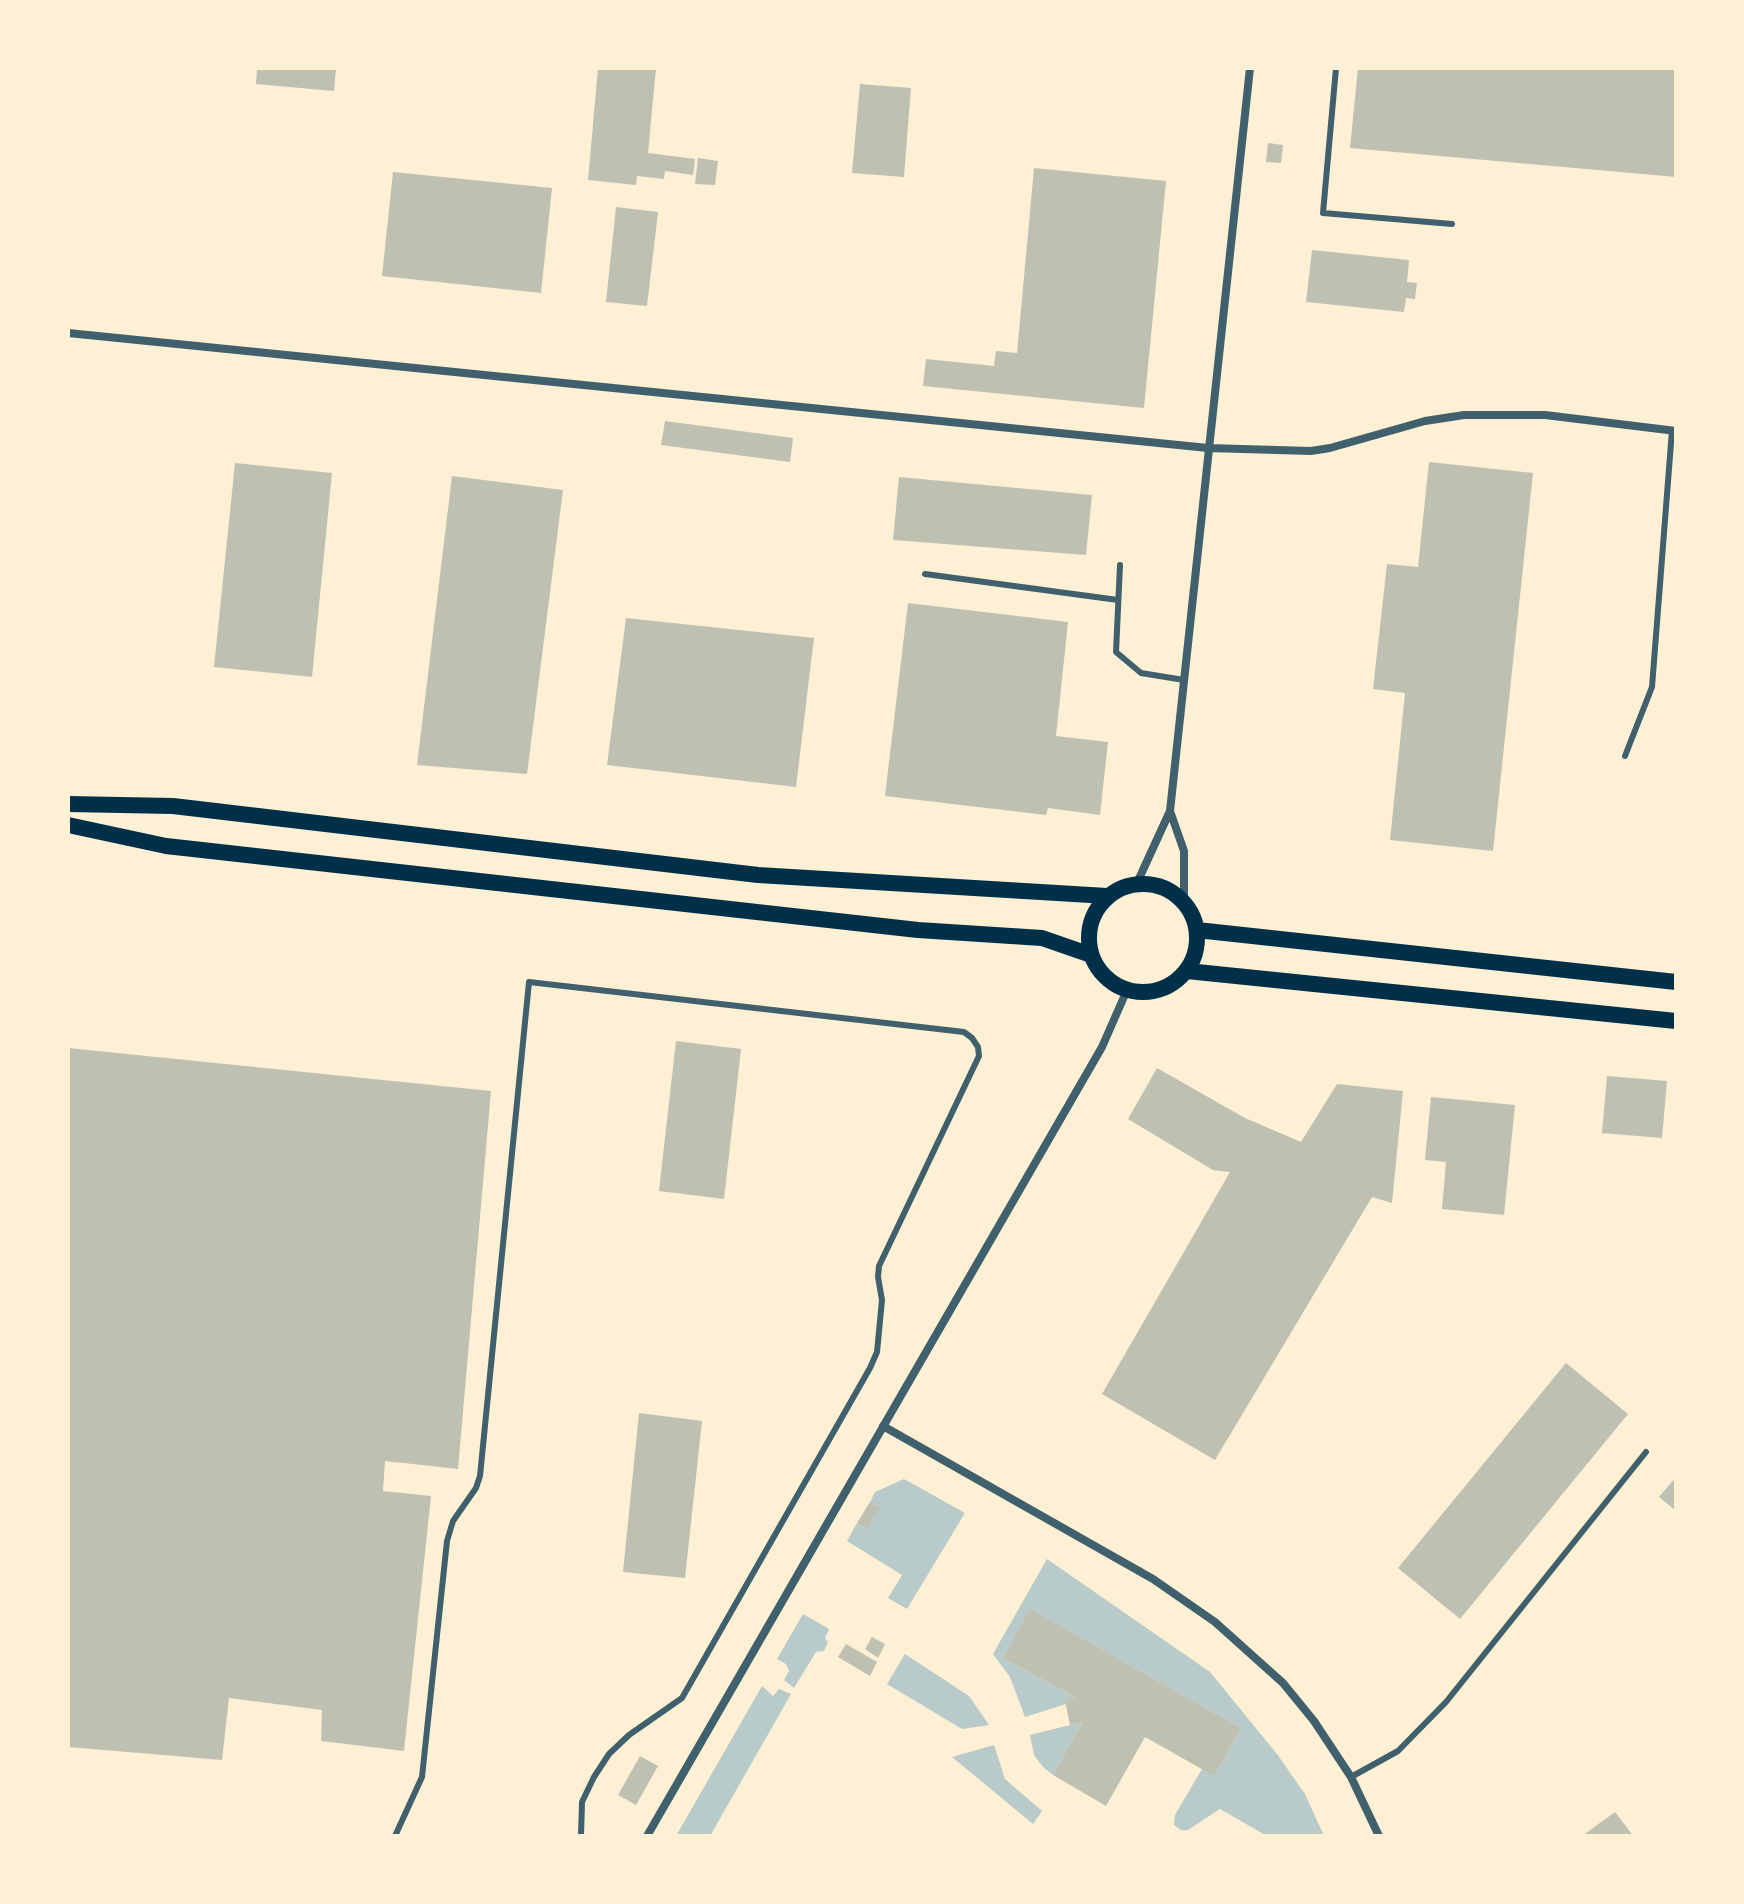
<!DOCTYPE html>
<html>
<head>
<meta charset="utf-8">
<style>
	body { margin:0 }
	#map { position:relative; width:1744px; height:1904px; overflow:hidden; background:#fdf0d5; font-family:Bitter,serif }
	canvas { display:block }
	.frame { position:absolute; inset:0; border:70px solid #fdf0d5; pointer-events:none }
</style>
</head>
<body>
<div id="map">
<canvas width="1744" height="1904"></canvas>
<div class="frame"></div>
</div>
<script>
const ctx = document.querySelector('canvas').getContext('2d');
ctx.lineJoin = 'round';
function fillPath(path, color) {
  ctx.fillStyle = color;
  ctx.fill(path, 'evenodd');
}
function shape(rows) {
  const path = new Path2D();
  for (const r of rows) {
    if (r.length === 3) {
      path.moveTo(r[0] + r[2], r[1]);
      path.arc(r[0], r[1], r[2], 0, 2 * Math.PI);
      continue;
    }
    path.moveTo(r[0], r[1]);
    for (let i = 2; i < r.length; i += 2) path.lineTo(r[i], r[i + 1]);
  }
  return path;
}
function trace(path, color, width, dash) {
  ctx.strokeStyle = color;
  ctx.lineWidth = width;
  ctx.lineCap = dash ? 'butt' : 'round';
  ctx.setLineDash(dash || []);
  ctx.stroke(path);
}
fillPath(shape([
	[904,1479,965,1513,907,1609,888,1598,902,1575,847,1541,857,1523,867,1529,878,1508,870,1502,875,1492],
	[1047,1559,1210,1672,1277,1754,1305,1794,1324,1836,1267,1836,1220,1809,1188,1830,1181,1830,1174,1825,1175,1815,1202,1769,1214,1775,1241,1728,1031,1610,1003,1658,1075,1697,1066,1701,1066,1704,1025,1717,1010,1677,993,1654],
	[803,1614,829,1629,825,1638,828,1642,824,1651,816,1652,794,1688,784,1680,789,1671,786,1664,777,1659],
	[905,1654,969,1696,989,1725,962,1729,887,1684],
	[762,1686,773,1696,779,1689,791,1694,710,1836,676,1836],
	[1082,1722,1053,1775,1043,1767,1034,1755,1030,1735],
	[994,1745,1005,1779,1042,1811,1033,1824,952,1757]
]), '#b9caca');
fillPath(shape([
	[257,68,336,68,334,91,256,84],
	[598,68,656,68,648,153,695,159,693,175,665,171,664,179,637,176,636,185,588,180],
	[1358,68,1676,68,1676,177,1350,148],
	[860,84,911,88,904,177,852,173],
	[1268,143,1283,145,1281,163,1266,162],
	[698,158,718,161,715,185,695,184],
	[1034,168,1166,181,1144,408,923,386,926,359,994,366,996,351,1017,353],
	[393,172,552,188,541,293,382,276],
	[616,207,658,212,647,306,606,302],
	[1312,250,1409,260,1407,282,1417,283,1415,299,1406,298,1404,312,1306,302],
	[665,421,793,438,790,462,661,445],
	[1429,462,1533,473,1493,851,1390,840,1405,693,1373,689,1387,564,1418,567],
	[235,463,332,473,312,677,214,667],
	[452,476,563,490,527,774,417,765],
	[899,477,1092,495,1086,555,893,540],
	[908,603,1068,622,1056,736,1108,742,1100,815,1048,808,1046,815,885,796],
	[626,618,814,638,796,787,607,765],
	[676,1041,741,1049,724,1199,659,1191],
	[68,1048,491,1091,458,1469,385,1461,383,1491,431,1496,404,1751,321,1741,322,1710,229,1698,222,1760,68,1747],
	[1157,1068,1245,1118,1301,1142,1337,1084,1403,1091,1392,1203,1372,1197,1215,1460,1102,1394,1230,1172,1213,1170,1128,1119],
	[1607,1076,1667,1081,1662,1138,1602,1133],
	[1431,1097,1515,1105,1504,1215,1442,1209,1446,1162,1425,1160],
	[1566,1363,1628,1414,1460,1619,1398,1568],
	[639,1413,702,1421,685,1578,623,1572],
	[1676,1477,1676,1511,1659,1497],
	[870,1502,879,1508,867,1529,857,1523],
	[1030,1609,1241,1728,1214,1776,1145,1737,1106,1806,1053,1775,1082,1722,1070,1725,1065,1701,1075,1697,1003,1658],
	[872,1637,885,1644,878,1658,865,1649],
	[846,1644,877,1662,870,1676,838,1657],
	[640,1756,658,1766,636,1805,618,1795],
	[1615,1812,1632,1834,1629,1836,1582,1836]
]), '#bec0b2');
trace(shape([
	[1336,68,1323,213,1452,224],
	[1120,565,1116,652,1141,673,1184,680],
	[925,574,1118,600],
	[1625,756,1652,687,1672,430],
	[1351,1777,1398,1751,1446,1702,1646,1452],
	[395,1836,422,1777,447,1541,453,1521,476,1488,480,1476,529,982,964,1032,972,1038,978,1047,979,1056,879,1266,878,1277,882,1300,877,1352,870,1368,682,1698,629,1735,609,1754,594,1777,582,1802,581,1836]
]), '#3f606c', 6);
trace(shape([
	[68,333,1208,448,1311,451,1330,448,1425,421,1464,415,1545,415,1676,431],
	[1170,811,1184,851,1184,901],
	[1137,883,1170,811,1250,68],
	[883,1426,1153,1579,1215,1622,1283,1683,1314,1721,1351,1777,1379,1836],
	[647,1836,1102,1047,1127,990]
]), '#3f606c', 8);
trace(shape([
	[68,804,173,806,758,875,1107,896],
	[68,825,166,846,918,930,1042,938,1091,955],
	[1143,938,54],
	[1197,930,1676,982],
	[1187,971,1676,1021]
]), '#003049', 16);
</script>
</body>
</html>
